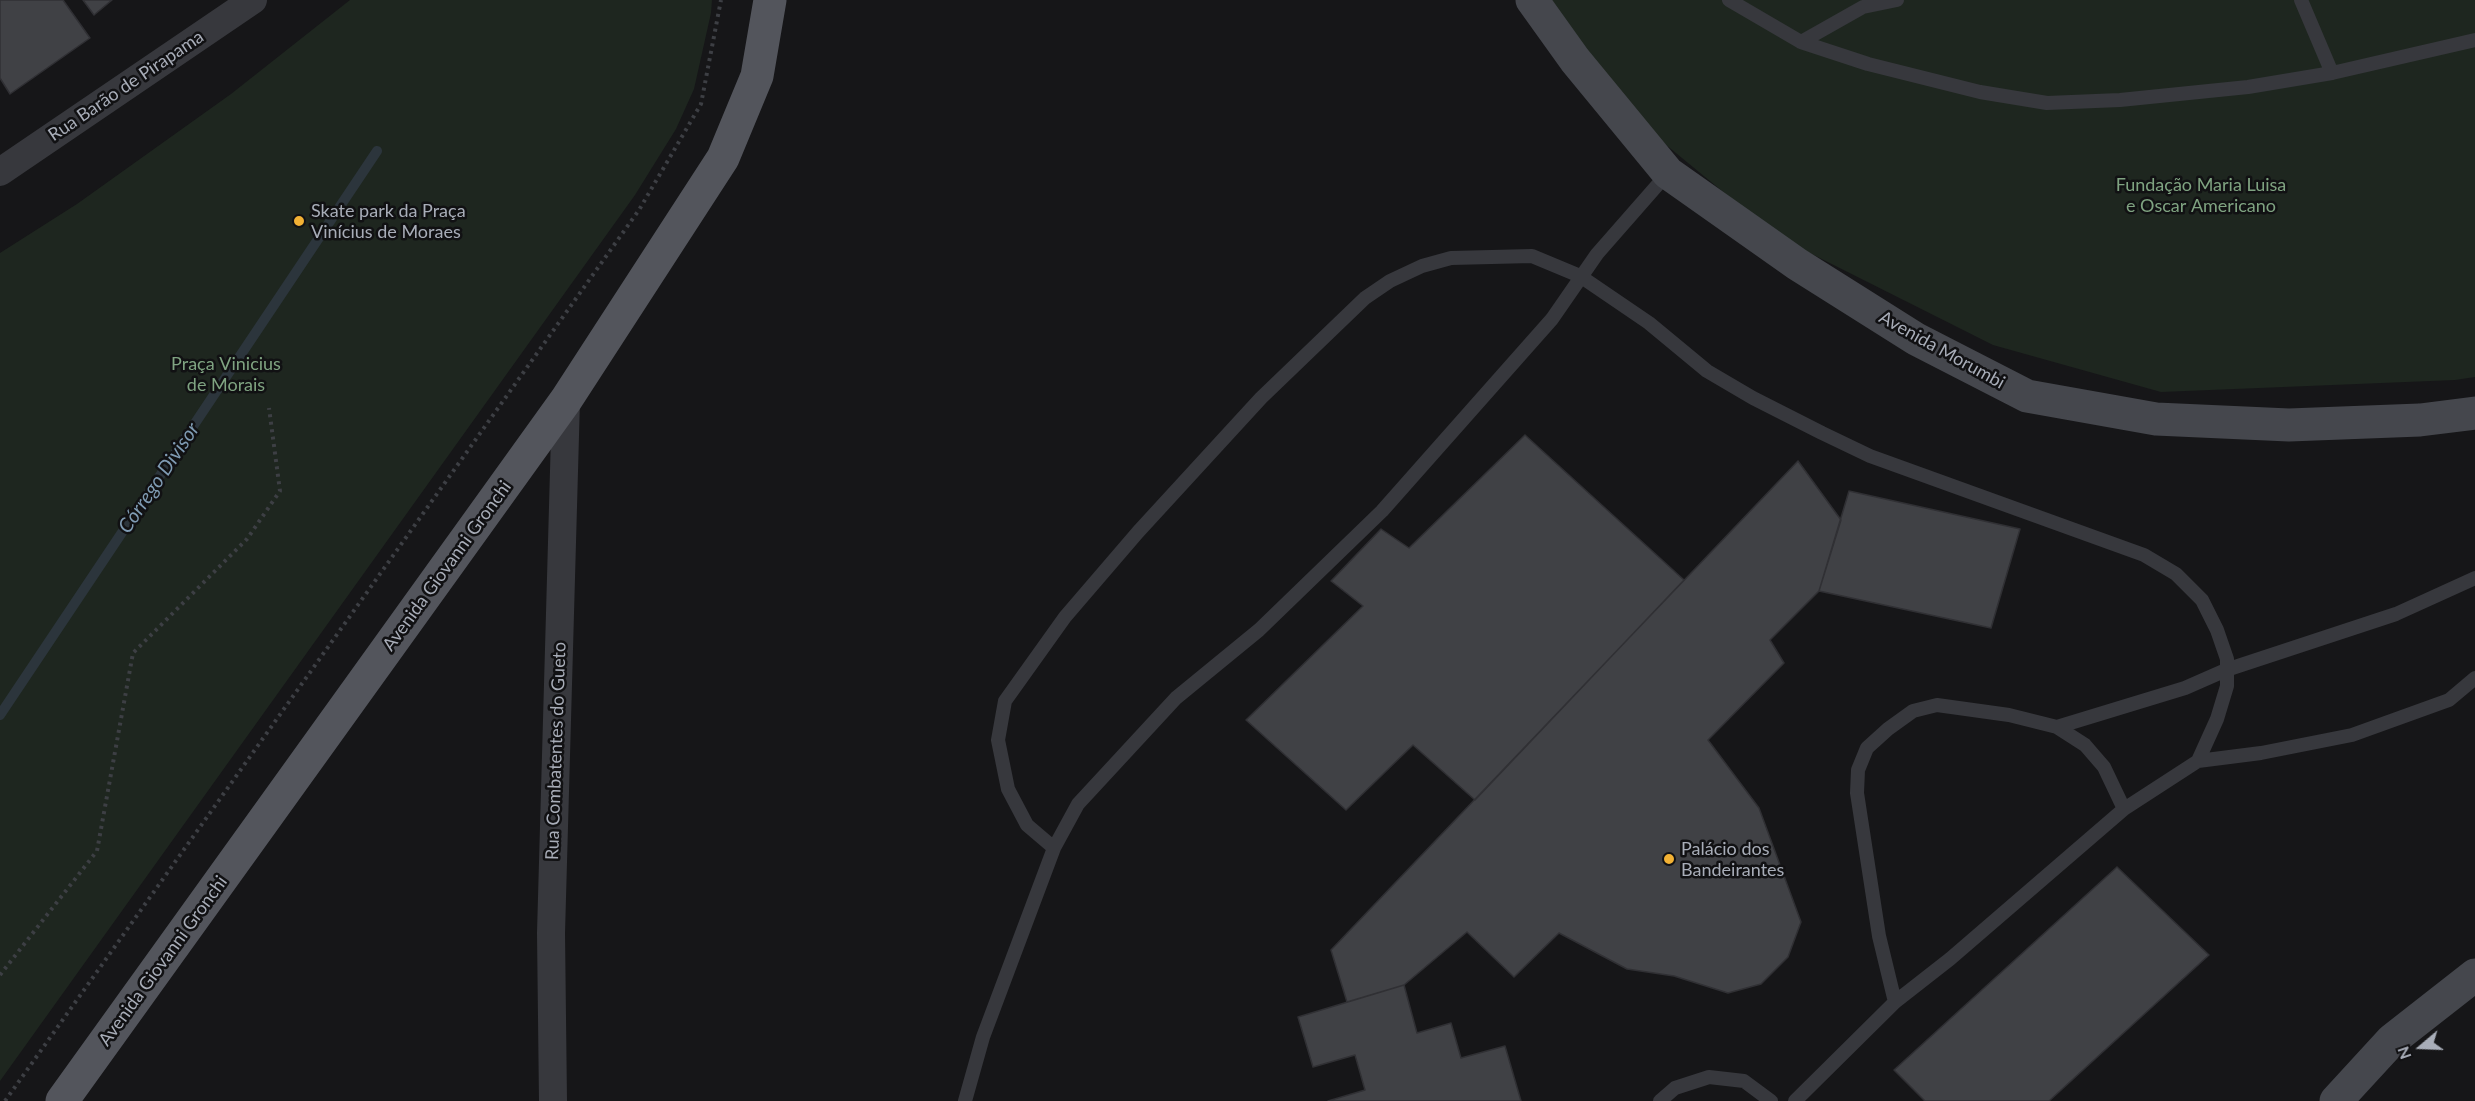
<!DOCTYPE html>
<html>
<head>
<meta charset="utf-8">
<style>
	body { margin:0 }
	#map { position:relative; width:2475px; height:1101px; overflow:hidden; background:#161618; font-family:Lato,sans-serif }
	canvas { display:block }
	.north { position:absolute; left:2391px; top:1017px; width:60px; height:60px; -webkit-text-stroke:4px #111113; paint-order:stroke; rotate:251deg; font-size:16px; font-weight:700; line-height:24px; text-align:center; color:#a8adb8 }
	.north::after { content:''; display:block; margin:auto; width:21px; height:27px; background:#a8adb8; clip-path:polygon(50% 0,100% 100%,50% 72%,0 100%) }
</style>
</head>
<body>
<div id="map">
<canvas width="2475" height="1101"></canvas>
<div class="north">N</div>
</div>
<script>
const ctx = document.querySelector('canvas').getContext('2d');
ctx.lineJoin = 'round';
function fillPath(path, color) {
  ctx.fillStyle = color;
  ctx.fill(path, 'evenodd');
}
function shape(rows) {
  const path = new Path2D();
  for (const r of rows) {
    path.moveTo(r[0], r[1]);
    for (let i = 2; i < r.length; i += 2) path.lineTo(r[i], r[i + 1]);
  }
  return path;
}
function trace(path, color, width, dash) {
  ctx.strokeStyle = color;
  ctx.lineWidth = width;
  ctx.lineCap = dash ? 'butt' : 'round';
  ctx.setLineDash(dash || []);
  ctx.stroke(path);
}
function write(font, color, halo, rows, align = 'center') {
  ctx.font = font + ' Lato,sans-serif';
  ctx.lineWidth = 5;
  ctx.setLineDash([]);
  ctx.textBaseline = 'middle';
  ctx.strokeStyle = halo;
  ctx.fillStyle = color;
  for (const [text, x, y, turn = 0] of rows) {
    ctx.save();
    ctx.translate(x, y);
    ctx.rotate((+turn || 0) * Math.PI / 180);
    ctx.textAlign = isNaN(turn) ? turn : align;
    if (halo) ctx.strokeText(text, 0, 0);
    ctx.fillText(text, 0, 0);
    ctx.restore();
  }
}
fillPath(shape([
	[350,0,712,0,711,13,694,89,676,129,635,195,0,1081,0,253,77,204,231,94],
	[1548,0,2475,0,2475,377,2455,380,2161,392,1993,345,1778,237,1620,107]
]), '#1e261f');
trace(shape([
	[0,715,377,151]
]), '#2c353c', 10);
const building = shape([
	[0,0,63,0,90,38,10,94,0,78,0,0],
	[83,0,112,0,94,15,83,0],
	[1525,435,1684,580,1475,800,1413,745,1346,810,1246,720,1363,606,1331,581,1381,529,1409,548,1525,435],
	[1798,461,1841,520,1819,591,1770,640,1784,663,1708,740,1759,808,1801,922,1788,957,1761,984,1728,993,1674,976,1627,969,1559,933,1514,977,1467,932,1404,985,1347,1002,1331,950,1798,461],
	[1849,491,2020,529,1991,628,1819,591,1849,491],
	[2117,867,2209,955,2049,1101,1925,1101,1894,1070,2117,867],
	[1404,985,1417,1033,1451,1023,1461,1058,1505,1046,1521,1101,1328,1101,1365,1090,1355,1055,1313,1067,1298,1017,1404,985]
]);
fillPath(building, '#404145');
trace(building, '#303034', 1.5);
trace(shape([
	[0,975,97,851,133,653,247,539,280,491,269,408],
	[5,1101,639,210,701,104,721,0]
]), '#3d3f44', 4, [3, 4.5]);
trace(shape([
	[1729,0,1801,42,1868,64,1980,92,2047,103,2120,100,2248,87,2332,73,2475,40],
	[2301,0,2332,73],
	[1801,42,1863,7,1897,0],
	[2057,727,2185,688,2226,670,2396,614,2475,578],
	[1054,848,1027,825,1008,789,998,740,1005,701,1065,617,1138,532,1261,398,1365,298,1390,281,1422,266,1451,258,1532,256,1580,276,1649,323,1707,371,1753,398,1822,433,1870,456,2144,555,2176,574,2202,600,2217,630,2227,659,2227,686,2217,719,2198,761],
	[1895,1002,1879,936,1857,793,1858,770,1867,748,1888,729,1913,711,1937,705,2009,715,2057,727,2085,745,2104,767,2124,809],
	[965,1101,983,1037,1054,848,1078,804,1176,698,1259,630,1382,511,1552,319,1597,254,1668,173],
	[1660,1101,1675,1088,1709,1077,1744,1081,1771,1101],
	[1795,1101,1895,1002,1950,959,2124,809,2198,761,2261,753,2352,735,2449,700,2475,678]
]), '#37383d', 14);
trace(shape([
	[0,172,253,0],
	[553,1101,551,933,566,400]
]), '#37383d', 28);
trace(shape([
	[1532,0,1575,60,1668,173,1797,264,1916,339,2027,396,2156,419,2289,425,2420,420,2475,413],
	[2336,1101,2392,1040,2475,975]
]), '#45474d', 33);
trace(shape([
	[62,1101,566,400,723,158,757,76,770,0]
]), '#53555c', 33);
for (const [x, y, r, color] of [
	[299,221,6,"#f2b134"],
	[1669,859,6,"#f2b134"]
]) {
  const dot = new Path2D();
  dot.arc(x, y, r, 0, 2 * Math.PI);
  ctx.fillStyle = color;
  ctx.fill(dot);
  trace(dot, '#111113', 2);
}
write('18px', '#a8adb8', '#111113', [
	["Rua Barão de Pirapama",126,86,-34],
	["Avenida Morumbi",1942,350,29],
	["Avenida Giovanni Gronchi",447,566,-54],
	["Rua Combatentes do Gueto",556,751,-88],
	["Avenida Giovanni Gronchi",163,961,-54]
]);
write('18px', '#7fa381', '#111113', [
	["Fundação Maria Luisa",2201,185],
	["e Oscar Americano",2201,206],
	["Praça Vinicius",226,364],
	["de Morais",226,385]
]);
write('18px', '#a8adb8', '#111113', [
	["Skate park da Praça",311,211],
	["Vinícius de Moraes",311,232],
	["Palácio dos",1681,849],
	["Bandeirantes",1681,870]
], 'left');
write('italic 20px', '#7f9bb3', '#111113', [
	["Córrego Divisor",159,478,-56]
]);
</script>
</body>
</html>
